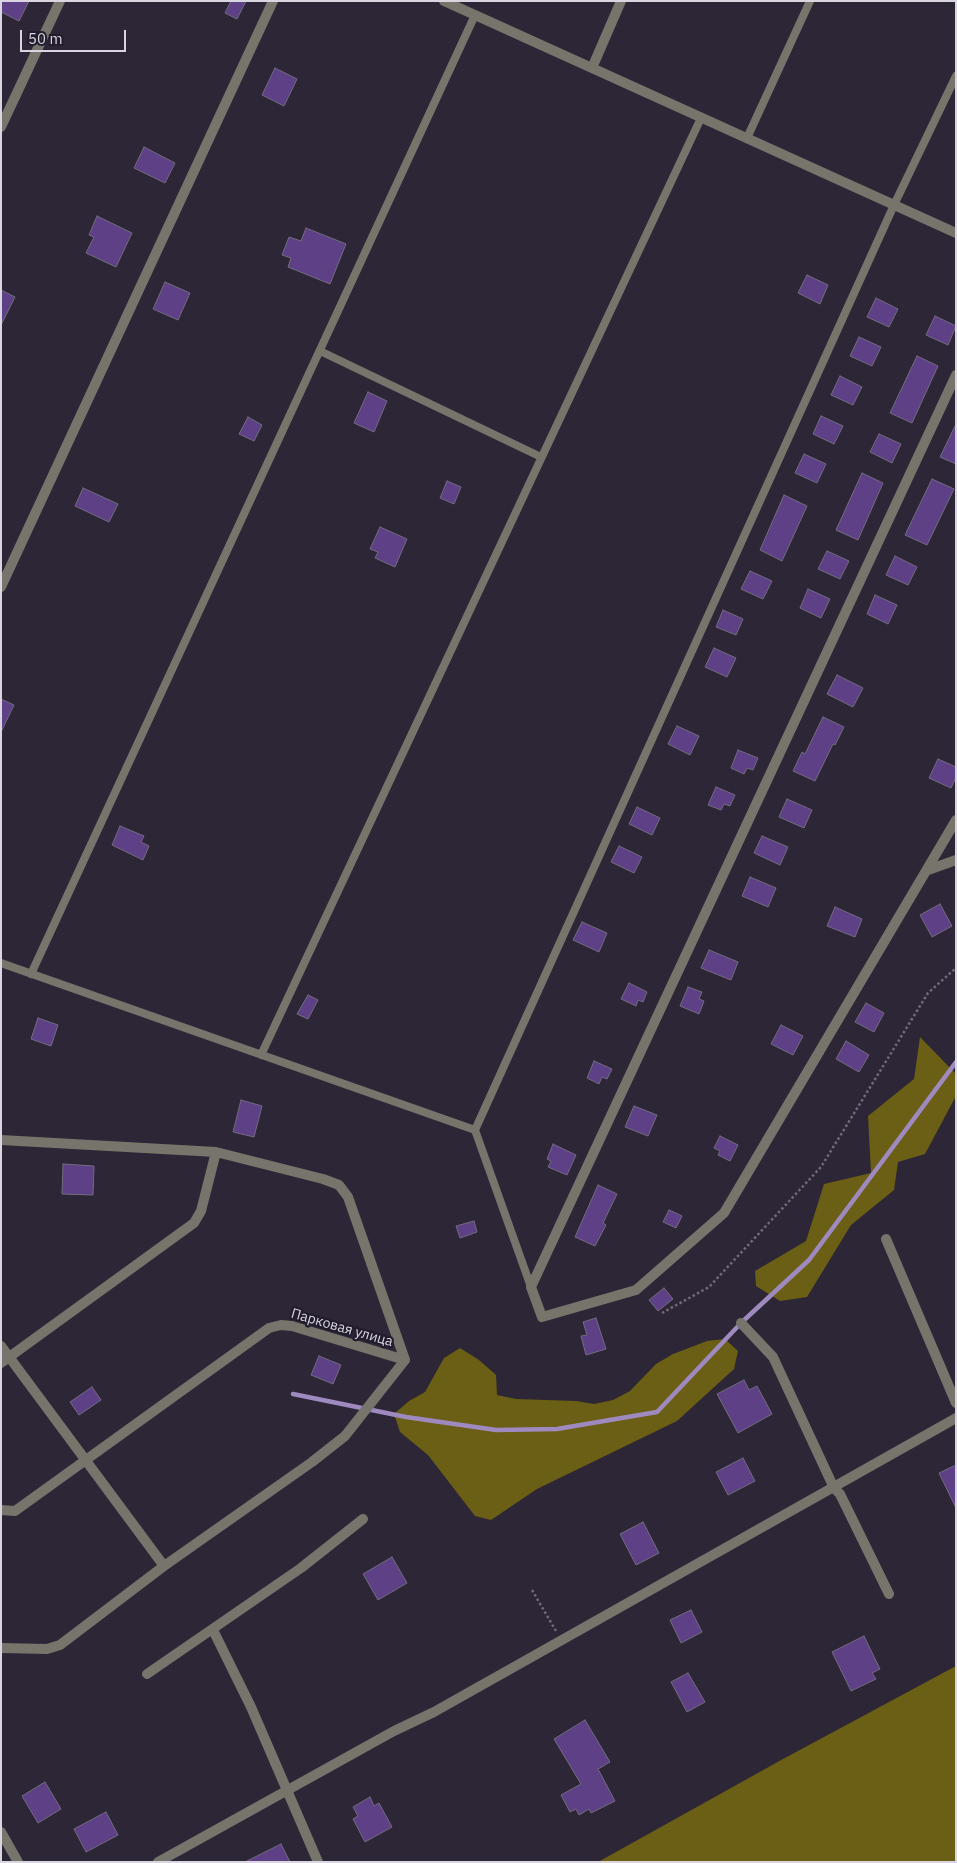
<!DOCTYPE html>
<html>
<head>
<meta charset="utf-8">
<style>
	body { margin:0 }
	#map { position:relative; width:957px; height:1863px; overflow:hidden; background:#2c2636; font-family:"IBM Plex Sans",sans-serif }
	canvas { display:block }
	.frame { position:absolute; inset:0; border:2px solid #d9d6e1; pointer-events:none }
	.scale { position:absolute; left:20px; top:30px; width:106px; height:22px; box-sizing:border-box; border:2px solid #d9d6e1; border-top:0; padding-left:6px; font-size:15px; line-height:18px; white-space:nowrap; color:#d9d6e1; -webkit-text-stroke:4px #221c2c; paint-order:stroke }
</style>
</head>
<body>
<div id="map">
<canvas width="957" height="1863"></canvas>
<div class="frame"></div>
<div class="scale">50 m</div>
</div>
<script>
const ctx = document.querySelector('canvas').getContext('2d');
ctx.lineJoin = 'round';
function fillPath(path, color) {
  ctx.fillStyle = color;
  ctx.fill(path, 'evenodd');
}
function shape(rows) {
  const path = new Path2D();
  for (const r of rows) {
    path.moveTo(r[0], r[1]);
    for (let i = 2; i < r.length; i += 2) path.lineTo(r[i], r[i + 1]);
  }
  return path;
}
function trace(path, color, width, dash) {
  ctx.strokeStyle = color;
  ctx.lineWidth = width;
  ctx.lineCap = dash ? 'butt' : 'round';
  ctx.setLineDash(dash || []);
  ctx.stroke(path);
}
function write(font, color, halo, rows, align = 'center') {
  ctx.font = font + ' "IBM Plex Sans",sans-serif';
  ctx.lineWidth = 4.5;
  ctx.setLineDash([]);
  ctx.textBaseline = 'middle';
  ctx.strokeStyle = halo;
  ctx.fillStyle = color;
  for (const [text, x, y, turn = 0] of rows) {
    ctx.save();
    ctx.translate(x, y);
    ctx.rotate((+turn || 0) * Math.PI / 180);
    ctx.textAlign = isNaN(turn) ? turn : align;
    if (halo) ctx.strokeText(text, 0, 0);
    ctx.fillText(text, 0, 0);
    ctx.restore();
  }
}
fillPath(shape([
	[920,1037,956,1074,956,1096,925,1154,898,1162,894,1190,851,1225,807,1297,780,1301,756,1286,755,1271,806,1241,824,1184,871,1173,868,1116,914,1079],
	[725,1339,738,1351,734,1369,677,1421,537,1489,491,1520,475,1516,428,1455,400,1432,394,1414,409,1401,425,1392,444,1358,460,1348,479,1360,496,1375,497,1395,516,1399,576,1401,594,1404,613,1400,630,1391,656,1364,673,1354,707,1341],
	[956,1666,956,1862,598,1862,783,1759]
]), '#6b5e15');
trace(shape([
	[293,1394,406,1417,496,1430,557,1429,657,1412,741,1323,809,1260,956,1062]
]), '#9f8ac0', 4.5);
const building = shape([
	[1,1,29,1,19,21,1,12,1,1],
	[231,1,246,1,237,19,225,13,231,1],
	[275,68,297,79,284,106,262,95,275,68],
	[144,147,175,163,165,183,134,168,144,147],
	[97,216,132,233,116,267,86,253,94,237,89,235,97,216],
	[306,228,346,244,330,284,288,267,291,258,282,255,289,237,301,241,306,228],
	[807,275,828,285,820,304,798,293,807,275],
	[165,282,190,293,178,320,153,309,165,282],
	[1,290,15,297,1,325,1,290],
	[876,298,898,309,889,327,867,317,876,298],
	[935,316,956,326,948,345,926,335,935,316],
	[859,337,881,347,872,366,850,356,859,337],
	[917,356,938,366,912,423,890,413,917,356],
	[840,376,862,387,853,405,831,395,840,376],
	[368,392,387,401,374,432,354,423,368,392],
	[821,416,843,426,834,444,813,434,821,416],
	[248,417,262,425,254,441,239,434,248,417],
	[956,424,956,464,940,457,956,424],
	[879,434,901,444,892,463,870,452,879,434],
	[804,454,826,464,817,483,795,473,804,454],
	[862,473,883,483,858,540,836,530,862,473],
	[932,479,954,489,927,545,905,535,932,479],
	[447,481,461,487,454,504,440,498,447,481],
	[83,488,118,504,109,522,75,506,83,488],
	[784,495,807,506,782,561,760,550,784,495],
	[380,527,407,539,395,567,375,558,378,552,370,549,380,527],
	[827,551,849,561,840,579,818,569,827,551],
	[895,556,917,567,908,585,886,575,895,556],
	[750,571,772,581,763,599,741,589,750,571],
	[808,589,830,599,821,618,800,608,808,589],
	[875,595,897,605,888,624,867,614,875,595],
	[723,610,743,619,736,635,716,627,723,610],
	[714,648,736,658,727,677,705,667,714,648],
	[837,675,863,688,853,707,827,694,837,675],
	[1,699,14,705,1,732,1,699],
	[823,717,844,727,835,745,833,744,815,781,793,771,802,752,805,754,823,717],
	[677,726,699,736,690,755,668,744,677,726],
	[738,750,758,758,753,770,747,768,744,774,731,768,738,750],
	[938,759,956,767,956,777,951,788,929,778,938,759],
	[716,787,735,795,730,806,724,804,721,810,708,805,716,787],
	[787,799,812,810,804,828,779,817,787,799],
	[637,807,660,818,652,835,629,824,637,807],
	[120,826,144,836,141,842,149,846,143,860,112,845,120,826],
	[762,836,788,847,780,865,754,853,762,836],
	[619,846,642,857,634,873,611,862,619,846],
	[750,877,776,888,768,907,742,896,750,877],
	[940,904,952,926,932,937,920,915,940,904],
	[835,907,862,919,855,937,827,926,835,907],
	[582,922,607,933,599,952,573,940,582,922],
	[709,950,738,962,731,980,701,968,709,950],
	[629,983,647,992,643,1002,638,1000,636,1006,621,999,629,983],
	[688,987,702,992,699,999,704,1001,699,1014,680,1006,688,987],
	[308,995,318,1000,308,1019,297,1014,308,995],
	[866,1003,884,1013,874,1032,855,1022,866,1003],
	[38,1018,58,1025,51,1046,31,1039,38,1018],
	[781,1025,803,1036,793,1055,771,1044,781,1025],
	[846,1041,869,1055,859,1072,836,1059,846,1041],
	[594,1061,612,1069,607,1079,602,1077,599,1084,587,1078,594,1061],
	[241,1100,262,1106,254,1137,233,1132,241,1100],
	[634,1106,657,1115,648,1136,625,1127,634,1106],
	[720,1136,738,1145,730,1161,718,1155,720,1151,714,1148,720,1136],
	[553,1144,576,1155,567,1175,548,1167,551,1161,547,1159,553,1144],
	[63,1164,94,1166,93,1195,62,1194,63,1164],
	[598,1185,617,1194,603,1223,606,1225,595,1246,575,1237,598,1185],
	[669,1210,682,1216,676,1228,663,1222,669,1210],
	[474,1221,477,1232,460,1238,456,1226,474,1221],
	[664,1288,673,1299,658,1311,649,1300,664,1288],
	[596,1318,606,1349,586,1355,581,1336,587,1335,583,1322,596,1318],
	[319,1356,341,1365,333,1384,311,1375,319,1356],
	[744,1380,749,1390,757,1386,772,1414,738,1433,717,1394,744,1380],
	[92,1387,101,1400,79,1415,70,1402,92,1387],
	[743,1458,755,1481,728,1495,716,1472,743,1458],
	[956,1465,956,1508,939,1473,956,1465],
	[643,1522,659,1553,636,1565,620,1534,643,1522],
	[392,1557,407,1583,378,1600,363,1574,392,1557],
	[691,1610,702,1632,681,1643,670,1620,691,1610],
	[864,1636,880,1669,872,1673,876,1679,851,1691,832,1652,864,1636],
	[688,1673,705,1702,687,1712,671,1682,688,1673],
	[585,1720,610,1762,598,1769,615,1801,591,1813,589,1809,579,1815,576,1809,570,1812,561,1795,581,1784,554,1739,585,1720],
	[45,1782,61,1809,38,1823,22,1796,45,1782],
	[370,1797,374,1806,379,1803,392,1827,365,1842,353,1819,358,1816,353,1807,370,1797],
	[106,1812,118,1835,86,1852,74,1829,106,1812],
	[281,1844,290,1862,245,1862,281,1844]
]);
fillPath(building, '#5d4085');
trace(building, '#736c7f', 1);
trace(shape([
	[662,1313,709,1287,821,1167,928,993,956,968],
	[532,1590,556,1631]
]), '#706b79', 2.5, [2.5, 2.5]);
trace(shape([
	[747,138,810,1],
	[320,351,541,457],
	[1,963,475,1130,531,1287],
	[31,974,475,15],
	[261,1055,701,118],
	[475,1130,894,205,956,76]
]), '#76746b', 8);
trace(shape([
	[444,1,956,233],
	[592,68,621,1],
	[1,127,60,1],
	[956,375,531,1287,542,1317,636,1290,724,1213,956,820],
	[1,587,273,1],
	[928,870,956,860],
	[1,1140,216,1152,323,1179,339,1185,348,1197,405,1360],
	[886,1239,956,1403],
	[741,1323,773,1357,834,1488,840,1494,889,1594],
	[1,1346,164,1566],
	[1,1363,194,1223,201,1211,216,1152],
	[1,1510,15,1511,269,1328,281,1325,292,1326,405,1360],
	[213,1630,251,1707,318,1862],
	[1,1648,47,1649,60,1645,164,1566,312,1462,345,1436,405,1360],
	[147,1674,301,1568,363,1519],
	[1,1832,18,1862],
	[158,1862,394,1731,434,1712,956,1418]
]), '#76746b', 10);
write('14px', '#d9d6e1', '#221c2c', [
	["Парковая улица",342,1328,16]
]);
</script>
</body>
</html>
